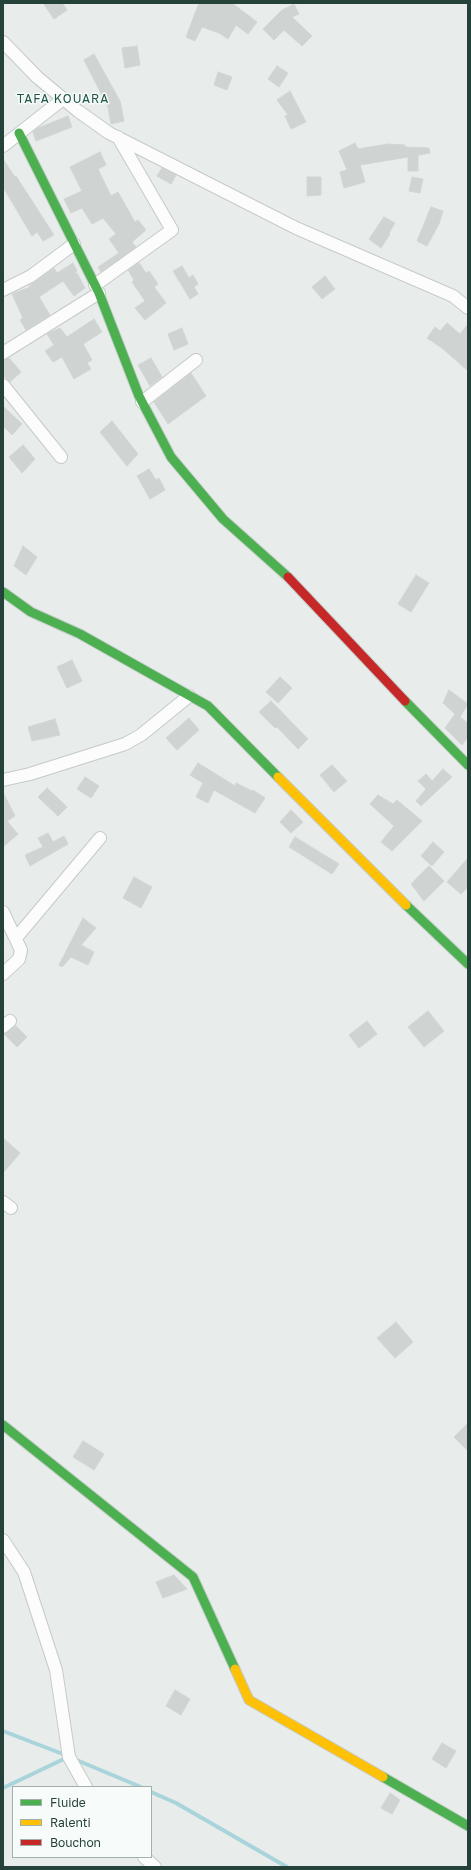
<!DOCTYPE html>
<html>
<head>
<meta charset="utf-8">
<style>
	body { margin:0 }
	#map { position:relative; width:471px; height:1870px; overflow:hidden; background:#e8edeb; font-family:"Golos Text",sans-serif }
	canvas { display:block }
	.frame { position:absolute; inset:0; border:4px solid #24423a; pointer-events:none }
	.legend { position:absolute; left:12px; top:1786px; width:140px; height:72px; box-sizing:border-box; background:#f7fbf9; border:1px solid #a3b1ad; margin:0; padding:5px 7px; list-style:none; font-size:12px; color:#24423a }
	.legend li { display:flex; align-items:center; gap:8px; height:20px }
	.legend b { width:20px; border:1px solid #a3b1ad }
</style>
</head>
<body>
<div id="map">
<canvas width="471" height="1870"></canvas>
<div class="frame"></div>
<ul class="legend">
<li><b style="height:5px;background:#4caf50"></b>Fluide</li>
<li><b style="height:5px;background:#ffc107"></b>Ralenti</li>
<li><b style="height:5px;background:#c62828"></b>Bouchon</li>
</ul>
</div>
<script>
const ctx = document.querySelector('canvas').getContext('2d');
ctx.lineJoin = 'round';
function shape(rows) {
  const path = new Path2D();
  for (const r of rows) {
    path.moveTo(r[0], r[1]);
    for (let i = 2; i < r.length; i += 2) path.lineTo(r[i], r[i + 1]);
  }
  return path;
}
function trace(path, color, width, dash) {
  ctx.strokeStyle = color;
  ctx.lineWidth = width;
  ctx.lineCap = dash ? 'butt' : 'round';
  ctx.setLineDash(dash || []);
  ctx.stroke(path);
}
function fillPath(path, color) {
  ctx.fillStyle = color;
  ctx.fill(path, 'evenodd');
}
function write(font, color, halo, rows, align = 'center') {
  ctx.font = font + ' "Golos Text",sans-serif';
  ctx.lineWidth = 3;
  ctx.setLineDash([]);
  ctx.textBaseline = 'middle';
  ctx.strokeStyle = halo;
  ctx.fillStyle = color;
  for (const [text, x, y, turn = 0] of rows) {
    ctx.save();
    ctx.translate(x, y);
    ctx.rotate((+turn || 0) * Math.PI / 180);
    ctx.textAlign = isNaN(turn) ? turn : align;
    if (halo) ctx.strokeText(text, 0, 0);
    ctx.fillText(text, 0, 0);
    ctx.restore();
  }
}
trace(shape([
	[3,1731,68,1756],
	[74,1759,141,1787],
	[3,1788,68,1757],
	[151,1792,176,1803,287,1867]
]), '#a9d4db', 4);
const building = shape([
	[43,3,62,3,67,10,54,19,43,3],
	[199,3,232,3,257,22,248,34,236,25,228,39,219,33,202,27,195,41,186,37,199,3],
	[294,4,299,14,292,17,312,36,302,46,284,30,274,40,263,29,282,10,294,4],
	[137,46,140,65,125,68,122,48,137,46],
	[94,54,120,101,124,121,111,124,108,107,84,60,94,54],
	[277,66,288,73,279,87,268,79,277,66],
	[218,72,232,77,227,90,214,85,218,72],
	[290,91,306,122,291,129,285,116,288,115,277,100,290,91],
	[68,116,72,127,36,141,33,132,38,128,68,116],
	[355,143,358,149,388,144,405,145,405,147,429,148,430,153,418,155,418,171,408,171,408,157,360,165,365,182,344,188,340,172,347,170,339,151,355,143],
	[100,152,106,165,98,169,111,196,118,192,135,222,138,220,146,230,132,242,136,247,101,272,98,267,119,253,109,239,116,234,103,218,92,224,82,208,71,213,64,199,82,191,70,167,100,152],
	[3,159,15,177,16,176,54,235,43,241,37,232,32,236,3,187,3,159],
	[162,168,176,175,171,184,157,176,162,168],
	[307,177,321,177,321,195,307,196,307,177],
	[412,177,423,179,420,193,409,191,412,177],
	[431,207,443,211,439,224,427,246,417,241,431,207],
	[384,217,395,223,389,233,390,234,381,248,369,239,384,217],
	[73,263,77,271,73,274,77,273,85,288,74,296,63,281,39,297,50,315,26,330,20,320,23,318,12,294,30,287,29,286,54,268,57,273,73,263],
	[139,263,146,273,149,271,158,284,154,287,166,303,145,320,135,308,145,301,132,282,134,280,128,270,139,263],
	[182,266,189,278,193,275,198,284,194,287,198,294,190,299,173,271,182,266],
	[325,276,335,289,322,299,312,287,325,276],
	[94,319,102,332,83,344,92,360,87,363,91,369,74,379,62,357,53,362,45,351,54,345,47,334,60,328,67,337,94,319],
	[447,323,460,334,468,324,468,371,442,348,427,338,435,327,440,331,447,323],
	[182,328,188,344,174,350,168,334,182,328],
	[9,358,21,372,10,382,3,375,3,360,9,358],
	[151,358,162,377,150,386,138,365,151,358],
	[191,373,206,396,168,424,154,402,191,373],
	[3,406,22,424,12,435,3,426,3,406],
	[112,421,138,454,127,466,100,432,112,421],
	[23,445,35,459,22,473,9,457,23,445],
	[149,469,156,480,159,478,165,490,150,499,137,476,149,469],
	[23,546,37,557,26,575,14,566,23,546],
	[416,575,429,583,411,612,398,604,416,575],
	[72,660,82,681,67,688,57,667,72,660],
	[280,677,292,688,278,703,266,692,280,677],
	[449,690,468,704,460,717,468,723,468,737,462,745,445,728,455,714,443,703,449,690],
	[271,701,308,739,298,749,277,727,275,728,259,712,271,701],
	[189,718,199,730,177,750,166,738,189,718],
	[55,719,60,735,32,741,28,727,55,719],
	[198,763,235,786,236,783,252,791,253,790,265,798,255,813,214,790,208,803,196,797,203,783,190,775,198,763],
	[332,765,347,781,334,792,320,775,332,765],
	[443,769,452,777,421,806,416,801,426,789,418,781,426,774,432,781,443,769],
	[85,777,99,786,91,798,77,789,85,777],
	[47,788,67,807,58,816,38,797,47,788],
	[3,792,15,816,7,821,18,834,3,847,3,792],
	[378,795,393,804,397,800,422,821,392,851,381,842,394,826,370,804,378,795],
	[291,810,303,822,291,833,280,822,291,810],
	[48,833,53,842,64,836,68,844,30,866,25,855,43,847,38,838,48,833],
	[295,837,339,864,332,874,289,847,295,837],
	[433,842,444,852,432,866,421,856,433,842],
	[468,858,468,887,461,894,447,882,468,858],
	[429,866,444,881,424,901,411,884,429,866],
	[134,877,152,887,141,908,123,898,134,877],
	[83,918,96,928,81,945,94,952,88,965,71,957,62,967,59,965,83,918],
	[428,1011,444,1031,424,1047,408,1027,428,1011],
	[367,1021,377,1034,359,1048,349,1035,367,1021],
	[16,1026,27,1037,17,1047,4,1034,16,1026],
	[3,1138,20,1153,3,1173,3,1138],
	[396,1322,413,1342,395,1358,377,1338,396,1322],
	[468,1423,468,1451,454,1437,468,1423],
	[83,1441,104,1454,94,1470,73,1457,83,1441],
	[174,1575,187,1589,163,1598,156,1582,174,1575],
	[175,1690,190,1699,181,1715,166,1706,175,1690],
	[442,1743,456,1751,446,1768,432,1759,442,1743],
	[390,1793,400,1800,392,1814,381,1808,390,1793]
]);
fillPath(building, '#cfd4d2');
trace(building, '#d1d6d4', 1);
const street = shape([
	[3,42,37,77,78,111,109,133,296,228,453,296,468,308],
	[3,146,63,99],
	[95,285,172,230,118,137],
	[3,290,31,276,74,244],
	[3,353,99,293],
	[3,385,61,457],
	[142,402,196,360],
	[3,780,30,774,125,744,141,735,189,696],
	[3,912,21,950,19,959,3,974],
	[16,938,100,838],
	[3,1027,10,1021],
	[3,1202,11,1208],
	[3,1540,24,1572,56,1670,69,1757,86,1787],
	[144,1857,155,1867]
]);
const fast = shape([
	[19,133,99,293,139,396,171,457,223,519,288,577],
	[3,592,31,612,80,634,208,706,278,777],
	[405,701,468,765],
	[406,905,468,964],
	[3,1425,193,1577,235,1669],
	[383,1777,468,1826]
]);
const slow = shape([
	[278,777,406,905],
	[235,1669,249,1700,383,1777]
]);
const jam = shape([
	[288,577,405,701]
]);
trace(street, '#c5cac8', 14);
trace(fast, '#c3cbc8', 11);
trace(slow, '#c3cbc8', 11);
trace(jam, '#c3cbc8', 11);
trace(street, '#fcfcfc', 12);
trace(fast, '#4caf50', 9);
trace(slow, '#ffc107', 9);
trace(jam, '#c62828', 9);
ctx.letterSpacing = '1px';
write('12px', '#1f5548', '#f7fbf9', [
	["TAFA KOUARA",63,99]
]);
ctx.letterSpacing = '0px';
</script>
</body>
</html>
